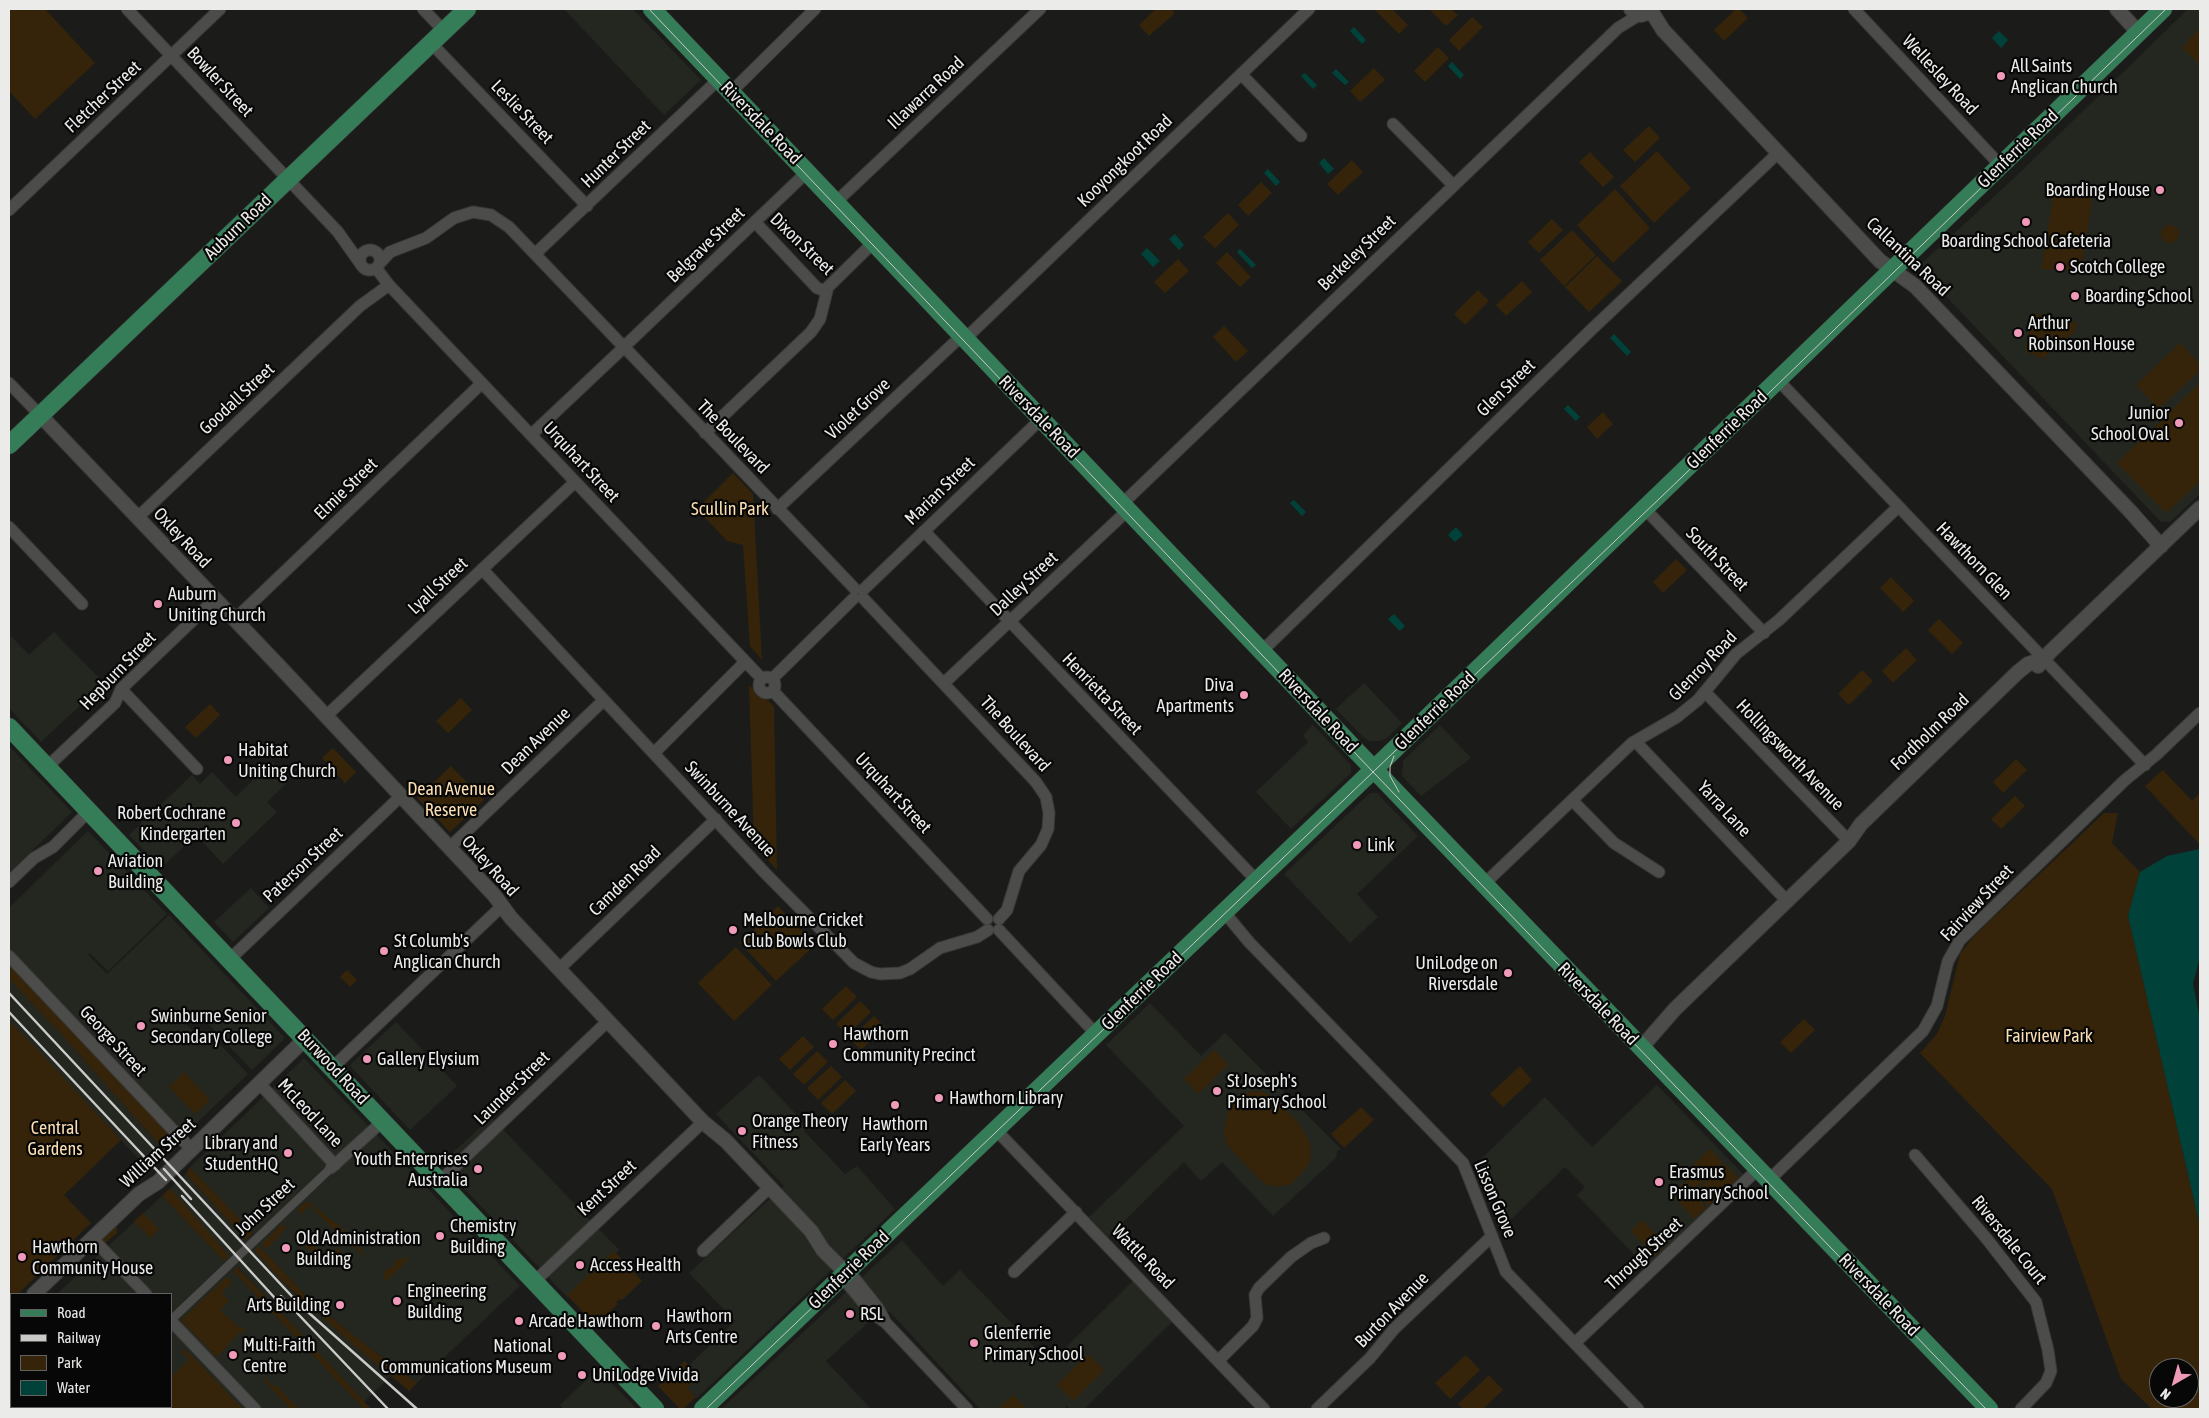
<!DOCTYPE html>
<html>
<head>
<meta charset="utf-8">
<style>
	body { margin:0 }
	#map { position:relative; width:2209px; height:1418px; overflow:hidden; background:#1b1c1a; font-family:"Asap Condensed",sans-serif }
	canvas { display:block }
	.frame { position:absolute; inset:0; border:10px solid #ebebea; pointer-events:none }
	.legend { position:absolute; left:10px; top:1293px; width:162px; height:115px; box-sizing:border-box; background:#060706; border:1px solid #626261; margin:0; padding:6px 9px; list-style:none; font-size:15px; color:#ebebea }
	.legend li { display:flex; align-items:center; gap:10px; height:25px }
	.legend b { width:25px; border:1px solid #626261 }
	.north { position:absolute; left:2149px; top:1358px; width:50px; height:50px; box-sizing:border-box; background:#060706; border:1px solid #626261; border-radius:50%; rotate:218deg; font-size:14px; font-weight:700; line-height:20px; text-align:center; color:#ebebea }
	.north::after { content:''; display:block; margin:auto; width:18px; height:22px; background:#ef9ab8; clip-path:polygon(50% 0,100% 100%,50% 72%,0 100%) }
</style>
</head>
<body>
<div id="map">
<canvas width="2209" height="1418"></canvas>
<div class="frame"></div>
<ul class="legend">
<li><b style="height:6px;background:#347d58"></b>Road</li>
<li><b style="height:6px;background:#cacac9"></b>Railway</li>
<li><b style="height:14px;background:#352409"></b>Park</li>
<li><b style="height:14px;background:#00423a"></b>Water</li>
</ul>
<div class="north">N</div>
</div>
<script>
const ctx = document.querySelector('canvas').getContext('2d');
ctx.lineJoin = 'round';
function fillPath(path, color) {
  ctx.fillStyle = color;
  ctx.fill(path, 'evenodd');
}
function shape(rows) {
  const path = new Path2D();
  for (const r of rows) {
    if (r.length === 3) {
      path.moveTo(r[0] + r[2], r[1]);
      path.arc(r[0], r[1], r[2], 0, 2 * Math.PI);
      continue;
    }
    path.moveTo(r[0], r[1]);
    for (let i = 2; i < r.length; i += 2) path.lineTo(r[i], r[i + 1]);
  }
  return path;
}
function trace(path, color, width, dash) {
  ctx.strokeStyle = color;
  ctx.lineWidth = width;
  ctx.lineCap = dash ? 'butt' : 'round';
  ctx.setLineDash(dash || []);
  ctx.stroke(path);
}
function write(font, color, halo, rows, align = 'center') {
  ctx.font = font + ' "Asap Condensed",sans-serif';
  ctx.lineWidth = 4.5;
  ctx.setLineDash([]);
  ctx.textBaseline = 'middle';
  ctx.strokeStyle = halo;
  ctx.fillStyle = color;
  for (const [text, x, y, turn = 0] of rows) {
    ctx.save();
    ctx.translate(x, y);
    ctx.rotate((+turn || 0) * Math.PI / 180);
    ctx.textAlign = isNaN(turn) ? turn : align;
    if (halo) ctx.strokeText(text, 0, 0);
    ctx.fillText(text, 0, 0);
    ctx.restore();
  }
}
fillPath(shape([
	[564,9,633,9,701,80,664,115],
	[2188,9,2200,9,2200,494,2170,522,2161,522,1920,269,1920,265,2011,181],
	[54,632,104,683,41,742,9,708,9,634,29,655],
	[1364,683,1402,723,1387,738,1380,741,1369,741,1363,737,1336,709],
	[1313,725,1351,765,1351,773,1291,829,1256,792,1308,742,1303,735],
	[1440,725,1471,758,1421,796,1402,776,1403,761],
	[9,746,72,812,9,873],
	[272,761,290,780,267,802,277,812,223,864,196,835,161,868,129,835,192,775,200,784,212,772,236,797],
	[1370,793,1377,793,1418,836,1357,894,1378,917,1350,943,1284,874],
	[88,831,167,914,108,971,90,953,88,955,107,974,169,915,284,1037,283,1040,252,1070,194,1009,182,1020,205,1044,213,1037,248,1074,184,1135,9,952,9,908],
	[251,888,269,908,233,942,214,922],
	[9,979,61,1034,164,1150,164,1153,148,1169,9,1021],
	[1150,1003,1201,1056,1225,1033,1341,1149,1337,1151,1336,1158,1273,1216,1222,1162,1201,1181,1184,1162,1108,1237,1089,1217,1184,1126,1106,1045],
	[396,1022,457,1086,410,1130,351,1067,351,1064],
	[304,1058,520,1286,417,1383,354,1336,308,1298,259,1246,282,1281,300,1298,391,1376,364,1402,238,1267,233,1271,364,1409,53,1409,50,1407,171,1407,171,1294,57,1294,162,1196,224,1261,228,1257,170,1188,186,1174,246,1240,253,1234,190,1167],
	[759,1075,808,1127,804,1131,845,1174,857,1166,895,1209,697,1398,677,1377,735,1321,689,1273,784,1186,716,1114],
	[1657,1085,1745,1176,1647,1268,1577,1195,1585,1187,1565,1167,1500,1230,1476,1164,1545,1097,1592,1147],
	[491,1117,619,1250,568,1298,441,1164],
	[902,1240,943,1286,960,1270,1050,1363,1133,1281,1172,1322,1084,1409,1070,1409,1067,1406,1064,1409,980,1409,889,1311,872,1319,826,1361,871,1409,721,1409],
	[598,1369,637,1409,564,1409,560,1405]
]), '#242720');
fillPath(shape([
	[9,9,45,9,95,63,35,119,9,91],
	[1156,9,1171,9,1175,13,1149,36,1139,25],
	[1377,9,1392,9,1408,25,1399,34,1375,10],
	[1429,9,1451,9,1458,15,1446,26],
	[1736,9,1739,9,1748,18,1724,41,1714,30],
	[1472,17,1483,27,1459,51,1449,40],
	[2200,27,2200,65,2182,48],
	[1438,47,1449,58,1425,82,1414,71],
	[1374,68,1385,80,1360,102,1350,91],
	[1649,126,1660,138,1635,162,1623,150],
	[1657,151,1691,188,1654,223,1620,186],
	[1590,152,1614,177,1603,187,1579,162],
	[1352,160,1363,172,1338,195,1327,184],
	[1261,182,1272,193,1248,216,1238,205],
	[2055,187,2093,194,2081,271,2041,269],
	[1615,189,1650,228,1613,263,1577,225],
	[1228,213,1239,225,1215,248,1203,237],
	[1552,219,1563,230,1539,253,1528,242],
	[2170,234,9],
	[1572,230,1596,255,1564,286,1540,260],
	[1227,252,1251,277,1240,287,1216,263],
	[1597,256,1622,281,1589,312,1565,287],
	[1178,259,1189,271,1165,293,1154,282],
	[1522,281,1532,292,1506,316,1496,305],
	[1478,290,1489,301,1465,325,1454,314],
	[2033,313,2077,323,2075,333,2059,342,2043,359,2025,351],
	[1224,326,1248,351,1236,362,1213,337],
	[2180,343,2200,364,2200,370,2159,409,2136,385],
	[2200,383,2200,481,2166,513,2117,463],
	[1603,412,1613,424,1597,439,1587,427],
	[733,473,753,494,762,660,750,646,743,545,727,541,697,509],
	[1676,559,1687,570,1663,593,1653,582],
	[1891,577,1914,601,1903,612,1880,588],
	[1939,619,1963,643,1952,654,1928,630],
	[1906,648,1917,660,1893,683,1882,671],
	[1862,670,1873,681,1849,705,1838,694],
	[749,685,774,706,777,870,754,844],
	[461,698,472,710,448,733,436,721],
	[210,704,220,715,196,738,185,727],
	[333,748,356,772,345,783,322,758],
	[2016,759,2027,770,2003,793,1993,782],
	[451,766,484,800,450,832,417,798],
	[2163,770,2192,801,2200,793,2200,845,2145,786],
	[2015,796,2025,806,2001,829,1991,819],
	[2104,813,2118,813,2112,843,2140,872,2128,916,2200,1226,2200,1409,2152,1409,2121,1379,2052,1189,1920,1053,1937,1034,1945,1016,1960,954,1974,936],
	[2159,1368,2189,1368,2189,1398,2159,1398],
	[778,906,815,945,776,981,740,943],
	[736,947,772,985,734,1021,698,983],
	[9,960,177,1138,164,1150,61,1034,9,979],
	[347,970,357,980,350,987,340,977],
	[846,986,857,997,833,1020,822,1009],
	[860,1001,871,1012,847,1035,836,1024],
	[874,1016,885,1027,861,1050,850,1039],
	[1804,1019,1815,1030,1791,1053,1780,1042],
	[9,1021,36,1048,121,1140,64,1195,91,1223,18,1294,11,1294,11,1300,9,1303],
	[803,1036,814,1047,790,1070,779,1059],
	[1214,1050,1228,1065,1198,1094,1184,1079],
	[817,1051,828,1062,804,1085,793,1074],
	[831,1066,842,1077,818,1100,807,1088],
	[1520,1066,1532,1080,1503,1107,1490,1094],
	[184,1072,210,1100,195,1114,169,1087],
	[845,1080,856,1091,832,1114,821,1103],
	[1260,1091,1268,1094,1297,1121,1309,1140,1311,1151,1310,1162,1302,1173,1292,1183,1280,1187,1267,1185,1257,1177,1227,1145,1224,1132,1229,1108,1238,1098,1249,1092],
	[1361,1107,1374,1120,1344,1148,1331,1134],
	[1710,1149,1723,1163,1694,1190,1681,1177],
	[1725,1164,1738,1178,1708,1206,1696,1192],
	[190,1167,253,1233,246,1240,186,1174],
	[1682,1183,1706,1208,1694,1219,1671,1194],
	[170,1188,229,1256,224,1261,162,1196],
	[307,1201,342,1228,356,1242,363,1253,361,1255,344,1235,341,1237,310,1205,301,1214,297,1210],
	[143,1213,159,1229,150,1238,134,1221],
	[1642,1220,1666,1245,1655,1256,1631,1231],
	[117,1224,117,1233,104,1244,101,1240,102,1237],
	[282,1224,286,1228,267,1249,262,1244],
	[311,1241,323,1254,321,1256,304,1247],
	[259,1246,308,1298,354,1336,417,1383,409,1391,351,1343,282,1281,255,1251],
	[337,1248,345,1257,340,1267,326,1259],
	[614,1251,642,1281,622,1300,620,1299,616,1302,618,1304,595,1325,567,1295],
	[410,1258,386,1281,384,1280,385,1270,393,1267,397,1259],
	[237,1267,291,1323,371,1409,364,1409,233,1271],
	[227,1277,232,1282,222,1293,229,1301,220,1310,241,1329,244,1327,246,1329,242,1334,240,1332,217,1357,181,1320],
	[185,1349,243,1409,156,1409,154,1407,171,1407,171,1374,173,1375,189,1360,182,1352],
	[1088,1354,1104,1370,1073,1401,1057,1385],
	[1466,1355,1480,1370,1450,1399,1435,1383],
	[685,1361,697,1375,696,1377,697,1378,687,1388,696,1397,683,1409,680,1409,658,1386],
	[1489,1375,1503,1390,1483,1409,1463,1409,1458,1404],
	[265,1378,273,1387,276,1385,299,1409,287,1409,289,1407,263,1380],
	[1013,1395,1027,1409,998,1409]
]), '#352409');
fillPath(shape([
	[1354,27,1366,40,1362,44,1350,31],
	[1999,31,2008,40,2001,48,1992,38],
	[1452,62,1464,75,1460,79,1448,66],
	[1336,69,1349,82,1345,85,1332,73],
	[1305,73,1317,85,1313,89,1301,76],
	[1324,158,1334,169,1328,174,1319,163],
	[1268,169,1280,182,1276,186,1264,173],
	[1175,234,1184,245,1179,250,1169,239],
	[1147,248,1160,261,1153,267,1141,254],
	[1240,249,1256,265,1252,268,1237,252],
	[1614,334,1631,352,1627,356,1610,338],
	[1568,405,1580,417,1576,421,1564,409],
	[1294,500,1306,512,1302,516,1290,503],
	[1456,527,1463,535,1455,542,1448,535],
	[1394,614,1405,626,1400,631,1388,619],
	[2200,849,2200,956,2193,984,2200,1019,2200,1226,2128,916,2140,872,2167,856]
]), '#00423a');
const pedestrian = shape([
	[171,1320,331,1168],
	[77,1409,79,1407]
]);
const minor = shape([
	[127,9,338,232,362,266],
	[423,9,444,31],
	[1854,9,2001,166],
	[431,43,587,206],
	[1241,74,1301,136],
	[731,92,815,9],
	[1393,124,1453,185],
	[836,202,1040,9],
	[9,210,220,9],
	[755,222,817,288,826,291],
	[370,260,10],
	[535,254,719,79],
	[379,264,390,252,426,238,454,218,473,212,491,215,509,227,620,343],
	[376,268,389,285,762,679],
	[628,343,807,172],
	[628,351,855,589],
	[1778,380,2145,765],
	[9,383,40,415],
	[705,433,811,332,820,319,828,287,874,242],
	[531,435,620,351],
	[1122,504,1618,28,1639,15],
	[777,509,955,342,967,337,1309,9],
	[1645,509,1764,633],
	[137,518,360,306,389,285],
	[9,527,82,604],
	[924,531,1257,881],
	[482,569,765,873,854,963,871,972,880,974,900,973,910,969,940,948,977,937,988,930],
	[863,590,1041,419],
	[863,598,1036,782,1046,797,1049,813,1048,829,1041,845,1019,871,1007,910,999,919],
	[234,620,482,383],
	[1262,651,1591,330,1778,153],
	[767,685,8],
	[772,679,854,598],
	[944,683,1128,510],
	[121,689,197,769],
	[773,691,987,919],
	[1706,693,1849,841],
	[325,717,575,482],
	[1635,741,1787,901],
	[654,753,745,662],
	[47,767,115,703,121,689,214,600],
	[1572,800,1614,843,1659,872],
	[449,848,604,700],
	[9,882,34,858,53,847,89,811],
	[1484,884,1632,743,1677,717,1698,700,1736,654,1779,620,1898,507],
	[1224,912,1249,942,1463,1163,1506,1272,1638,1409],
	[999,930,1096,1034],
	[9,956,192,1150],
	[230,959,401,796],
	[559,969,716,819],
	[332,1068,502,906],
	[260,1084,335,1165],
	[996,1130,1264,1409],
	[1915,1155,1986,1238,2036,1302,2048,1350,2051,1371,2046,1383,2021,1409],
	[331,1168,383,1121],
	[1769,1180,1923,1031,1937,1006,1948,961,1960,940,2125,780,2156,755,2200,713],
	[440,1181,608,1021],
	[93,1239,146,1294],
	[703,1251,770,1187],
	[848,1270,878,1308,884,1319],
	[1014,1272,1076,1212],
	[842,1277,872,1313,886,1323,967,1409],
	[535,1281,703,1122],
	[171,1321,255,1409],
	[1575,1343,1758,1169],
	[1218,1361,1253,1326,1257,1318,1255,1295,1259,1288,1291,1257,1311,1243,1324,1238],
	[9,1373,11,1377],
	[38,1407,40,1409],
	[1317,1409,1370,1358,1394,1329,1492,1236]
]);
const tertiary = shape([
	[1631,9,1636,14,1641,15,1647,13,1649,9],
	[1650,9,1663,30,1880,261,1915,286,2130,511,2161,546],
	[2117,9,2138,32],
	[40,415,280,667,494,895,511,918,703,1122,726,1141,811,1231,823,1250,846,1273],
	[2038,666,2050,652,2200,508],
	[1641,1048,1675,1009,1849,841,1861,824,2018,672,2028,664,2043,659],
	[34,1294,139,1194,158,1182,305,1039],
	[9,1320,11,1317]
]);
const primary = shape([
	[652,9,1364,759,1989,1409],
	[9,445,467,9],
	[9,727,655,1409],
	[703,1409,1372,771,2163,9]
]);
trace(pedestrian, '#383937', 9);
trace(minor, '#383937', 13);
trace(tertiary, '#383937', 16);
trace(primary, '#383937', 19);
trace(pedestrian, '#4c4d4b', 8);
trace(minor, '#4c4d4b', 11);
trace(tertiary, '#4c4d4b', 14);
trace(primary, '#347d58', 18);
trace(shape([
	[649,9,1374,773,1986,1409],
	[1394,756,1390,767,1390,776,1399,792],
	[706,1409,1682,477,2166,9]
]), '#cacac9', 1);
trace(shape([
	[9,993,300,1305,417,1409],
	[9,1012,166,1180],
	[164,1169,191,1199],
	[182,1196,283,1307],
	[281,1296,388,1409]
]), '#cacac9', 2.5);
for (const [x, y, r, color] of [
	[2001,76,5,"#ef9ab8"],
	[2160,190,5,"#ef9ab8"],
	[2026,222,5,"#ef9ab8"],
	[2060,267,5,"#ef9ab8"],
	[2075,296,5,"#ef9ab8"],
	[2018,333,5,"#ef9ab8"],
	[2179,423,5,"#ef9ab8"],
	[158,604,5,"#ef9ab8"],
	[1244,695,5,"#ef9ab8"],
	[228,760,5,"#ef9ab8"],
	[236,823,5,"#ef9ab8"],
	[1357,845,5,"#ef9ab8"],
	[98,871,5,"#ef9ab8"],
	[733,930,5,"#ef9ab8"],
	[384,951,5,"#ef9ab8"],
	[1508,973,5,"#ef9ab8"],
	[141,1026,5,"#ef9ab8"],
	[833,1044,5,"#ef9ab8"],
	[367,1059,5,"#ef9ab8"],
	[1217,1091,5,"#ef9ab8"],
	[939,1098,5,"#ef9ab8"],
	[895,1105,5,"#ef9ab8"],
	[742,1131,5,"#ef9ab8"],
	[288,1153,5,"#ef9ab8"],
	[478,1169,5,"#ef9ab8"],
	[1659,1182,5,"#ef9ab8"],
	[440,1236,5,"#ef9ab8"],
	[286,1248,5,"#ef9ab8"],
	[22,1257,5,"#ef9ab8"],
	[580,1265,5,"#ef9ab8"],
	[397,1301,5,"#ef9ab8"],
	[340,1305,5,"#ef9ab8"],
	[850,1314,5,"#ef9ab8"],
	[519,1321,5,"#ef9ab8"],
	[656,1326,5,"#ef9ab8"],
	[974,1343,5,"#ef9ab8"],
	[233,1355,5,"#ef9ab8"],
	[562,1356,5,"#ef9ab8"],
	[582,1375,5,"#ef9ab8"]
]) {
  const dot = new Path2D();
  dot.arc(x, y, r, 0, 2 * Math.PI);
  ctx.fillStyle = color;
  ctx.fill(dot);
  trace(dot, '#060706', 2);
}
write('18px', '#ebebea', '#060706', [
	["All Saints",2011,66],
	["Anglican Church",2011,87],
	["Boarding House",2150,190,"right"],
	["Boarding School Cafeteria",2026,241,"center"],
	["Scotch College",2070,267],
	["Boarding School",2085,296],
	["Arthur",2028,323],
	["Robinson House",2028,344],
	["Junior",2169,413,"right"],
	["School Oval",2169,434,"right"],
	["Auburn",168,594],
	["Uniting Church",168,615],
	["Diva",1234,685,"right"],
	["Apartments",1234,706,"right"],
	["Habitat",238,750],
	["Uniting Church",238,771],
	["Robert Cochrane",226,813,"right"],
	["Kindergarten",226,834,"right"],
	["Link",1367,845],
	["Aviation",108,861],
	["Building",108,882],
	["Melbourne Cricket",743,920],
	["Club Bowls Club",743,941],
	["St Columb's",394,941],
	["Anglican Church",394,962],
	["UniLodge on",1498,963,"right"],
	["Riversdale",1498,984,"right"],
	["Swinburne Senior",151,1016],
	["Secondary College",151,1037],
	["Hawthorn",843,1034],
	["Community Precinct",843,1055],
	["Gallery Elysium",377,1059],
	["St Joseph's",1227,1081],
	["Primary School",1227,1102],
	["Hawthorn Library",949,1098],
	["Orange Theory",752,1121],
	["Fitness",752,1142],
	["Hawthorn",895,1124,"center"],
	["Early Years",895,1145,"center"],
	["Library and",278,1143,"right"],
	["StudentHQ",278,1164,"right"],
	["Youth Enterprises",468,1159,"right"],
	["Australia",468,1180,"right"],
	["Erasmus",1669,1172],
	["Primary School",1669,1193],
	["Chemistry",450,1226],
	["Building",450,1247],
	["Old Administration",296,1238],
	["Building",296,1259],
	["Hawthorn",32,1247],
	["Community House",32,1268],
	["Access Health",590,1265],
	["Engineering",407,1291],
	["Building",407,1312],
	["Arts Building",330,1305,"right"],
	["RSL",860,1314],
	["Hawthorn",666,1316],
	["Arts Centre",666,1337],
	["Arcade Hawthorn",529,1321],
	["Glenferrie",984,1333],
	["Primary School",984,1354],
	["Multi-Faith",243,1345],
	["Centre",243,1366],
	["National",552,1346,"right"],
	["Communications Museum",552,1367,"right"],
	["UniLodge Vivida",592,1375]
], 'left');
write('18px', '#ebebea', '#060706', [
	["Wellesley Road",1940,75,47],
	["Bowler Street",220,82,47],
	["Illawarra Road",926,93,-43],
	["Fletcher Street",103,97,-43],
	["Leslie Street",522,112,46],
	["Riversdale Road",761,123,46],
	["Glenferrie Road",2018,149,-44],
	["Hunter Street",616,154,-44],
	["Kooyongkoot Road",1125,161,-44],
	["Auburn Road",238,227,-44],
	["Dixon Street",802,244,44],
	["Belgrave Street",706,245,-44],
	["Berkeley Street",1357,253,-44],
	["Callantina Road",1908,257,43],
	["Glen Street",1506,388,-44],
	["Goodall Street",237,399,-43],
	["Violet Grove",858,409,-43],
	["Riversdale Road",1039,417,46],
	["Glenferrie Road",1727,430,-44],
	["The Boulevard",733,437,46],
	["Urquhart Street",581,462,47],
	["Elmie Street",346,489,-44],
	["Marian Street",940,491,-44],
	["Oxley Road",182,538,47],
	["South Street",1717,559,46],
	["Hawthorn Glen",1974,561,46],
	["Dalley Street",1024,584,-43],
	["Lyall Street",438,586,-43],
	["Glenroy Road",1703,666,-46],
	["Hepburn Street",118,671,-46],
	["Henrietta Street",1102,694,46],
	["Riversdale Road",1318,711,47],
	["Glenferrie Road",1435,711,-44],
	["Fordholm Road",1930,732,-44],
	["The Boulevard",1015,734,48],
	["Dean Avenue",536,741,-44],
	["Hollingsworth Avenue",1790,755,46],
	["Urquhart Street",893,793,47],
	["Swinburne Avenue",730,809,47],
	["Yarra Lane",1724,809,47],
	["Paterson Street",303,865,-43],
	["Oxley Road",490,866,48],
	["Camden Road",625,881,-44],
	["Fairview Street",1977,903,-47],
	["Glenferrie Road",1142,991,-44],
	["Riversdale Road",1598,1004,46],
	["George Street",113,1041,47],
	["Burwood Road",333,1067,47],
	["Launder Street",512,1088,-44],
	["McLeod Lane",310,1113,47],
	["William Street",158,1153,-42],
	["Kent Street",607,1188,-43],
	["Lisson Grove",1495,1199,67],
	["John Street",265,1207,-43],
	["Riversdale Court",2009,1240,51],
	["Through Street",1644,1254,-43],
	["Wattle Road",1143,1257,46],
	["Glenferrie Road",849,1270,-44],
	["Riversdale Road",1879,1295,46],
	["Burton Avenue",1392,1310,-46]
]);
write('18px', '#fddfb4', '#060706', [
	["Scullin Park",730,509],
	["Dean Avenue",451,789],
	["Reserve",451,810],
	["Fairview Park",2049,1036],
	["Central",55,1128],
	["Gardens",55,1149]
]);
</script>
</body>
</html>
